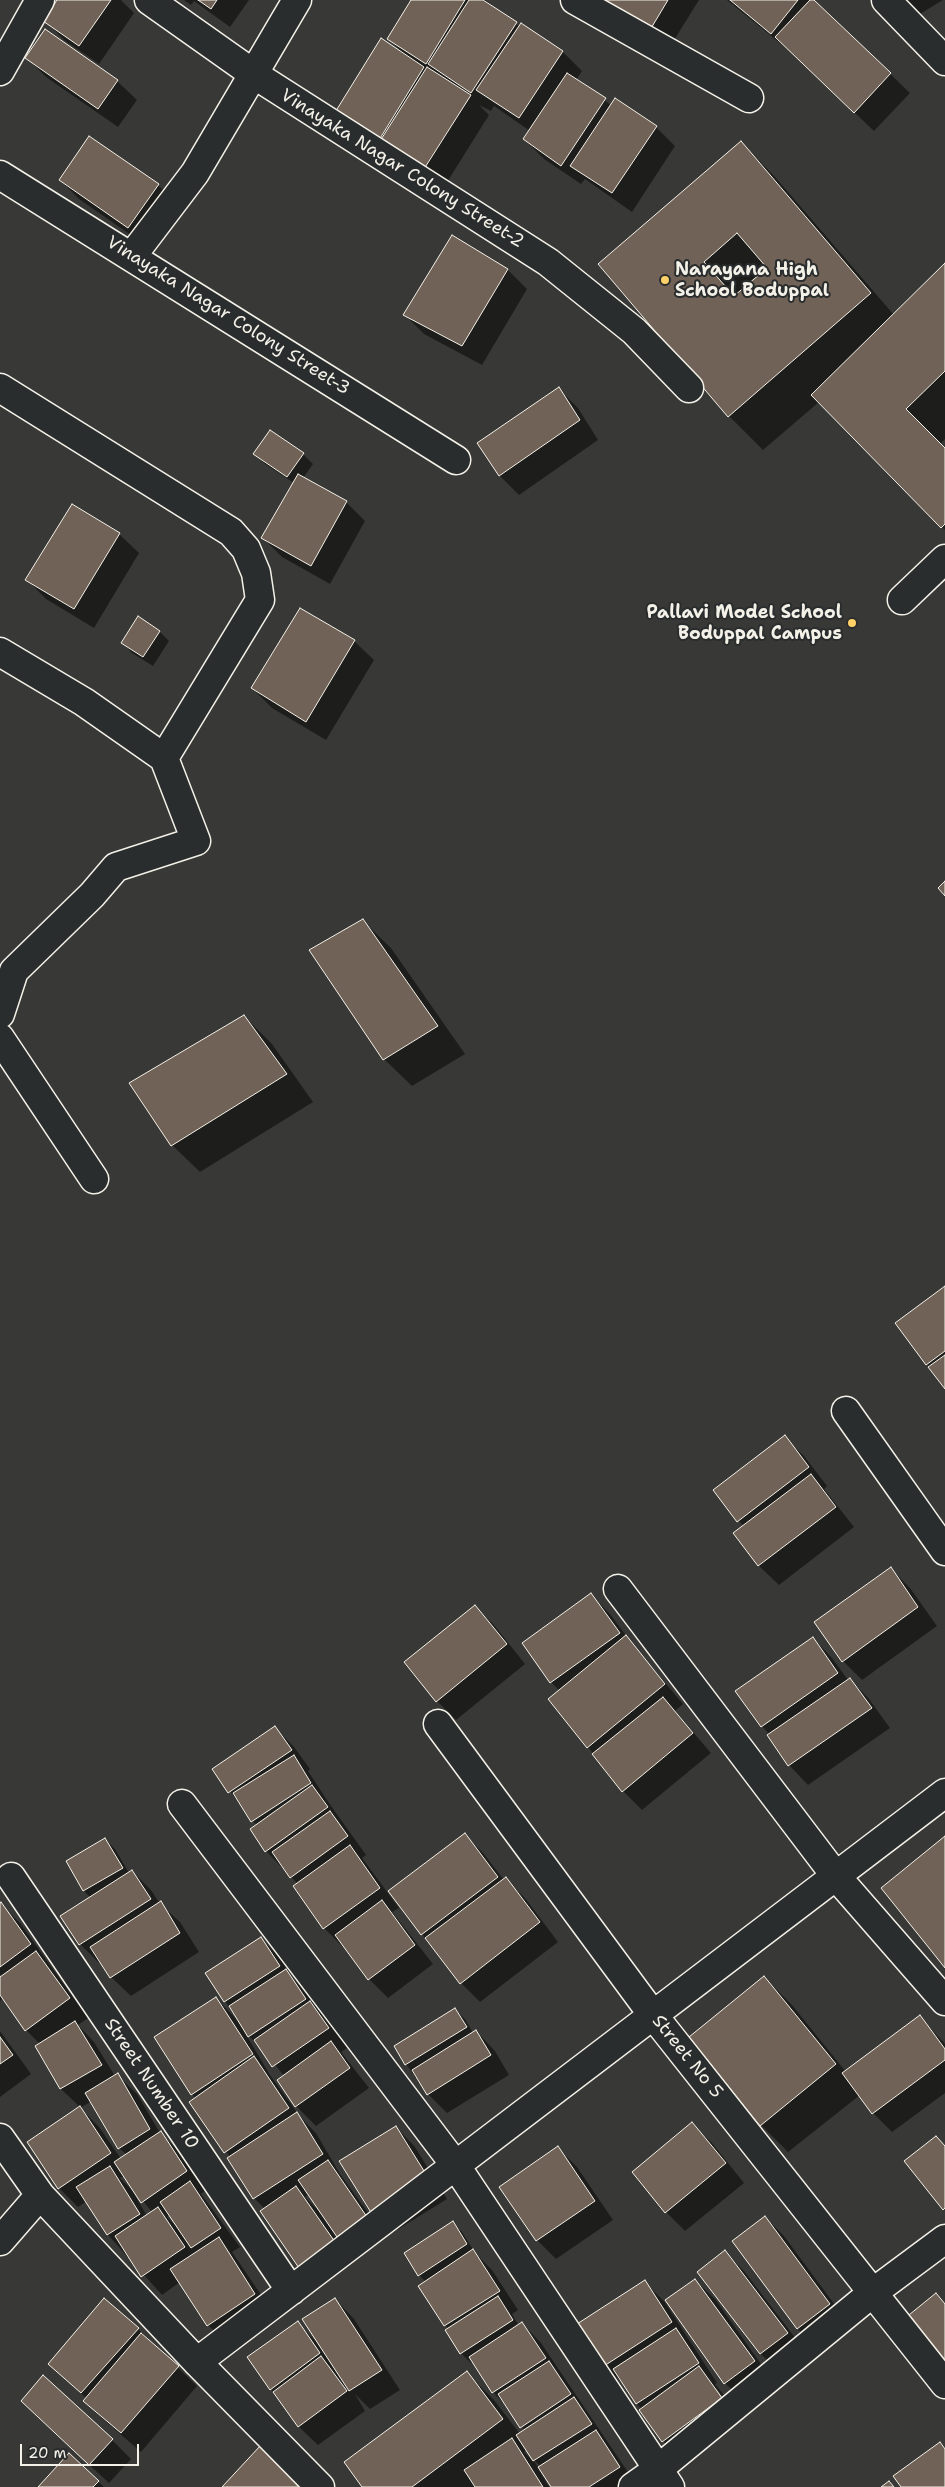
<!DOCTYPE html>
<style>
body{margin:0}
#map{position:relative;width:945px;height:2487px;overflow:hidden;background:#383836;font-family:"Shantell Sans",sans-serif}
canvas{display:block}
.scale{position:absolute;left:20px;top:2444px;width:119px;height:22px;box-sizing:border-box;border:2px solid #f4f1e8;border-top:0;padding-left:6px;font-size:15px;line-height:18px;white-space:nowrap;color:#f4f1e8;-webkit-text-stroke:4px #2a2d2e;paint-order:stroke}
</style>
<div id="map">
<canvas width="945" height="2487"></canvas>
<div class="scale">20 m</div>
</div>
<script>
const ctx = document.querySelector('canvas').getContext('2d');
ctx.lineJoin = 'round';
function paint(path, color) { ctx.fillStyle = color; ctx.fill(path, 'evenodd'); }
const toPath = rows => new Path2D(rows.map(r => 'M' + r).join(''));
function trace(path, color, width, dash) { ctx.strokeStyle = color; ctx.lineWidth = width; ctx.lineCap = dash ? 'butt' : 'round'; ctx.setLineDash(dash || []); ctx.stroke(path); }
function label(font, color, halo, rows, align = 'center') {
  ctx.font = font + ' "Shantell Sans",sans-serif'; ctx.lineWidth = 4; ctx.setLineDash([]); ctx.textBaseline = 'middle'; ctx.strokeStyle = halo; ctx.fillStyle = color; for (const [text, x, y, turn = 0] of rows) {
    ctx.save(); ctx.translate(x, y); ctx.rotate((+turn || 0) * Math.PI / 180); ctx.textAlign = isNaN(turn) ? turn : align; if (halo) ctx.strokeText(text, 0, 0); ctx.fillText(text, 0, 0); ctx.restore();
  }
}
const shadow = toPath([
 [59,0,121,0,134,13,99,64,64,40,45,20],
 [184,0,249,0,230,27,194,1,191,5],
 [413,0,485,0,520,27,563,52,582,71,576,80,611,105,656,127,675,146,632,212,585,179,581,184,544,159,524,139,530,131,494,106,491,111,479,105,489,115,444,187,354,133,401,51,389,39],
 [603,0,699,0,666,53],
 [727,0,814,0,910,93,874,131,791,52],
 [899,0,943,0,915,17],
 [45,31,117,81,137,100,118,127,46,77,27,58],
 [90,138,158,185,178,205,148,247,79,199,60,180],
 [741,142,775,177,894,315,945,264,945,439,940,444,945,449,945,530,819,402,763,450,729,416,599,265],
 [452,237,508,270,527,289,482,365,424,334,405,315],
 [558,388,578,408,598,440,519,495,500,476,478,443],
 [255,454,303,454,313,464,303,478,346,502,365,521,330,584,282,557,263,538,294,483,265,464],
 [72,505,119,534,139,553,94,628,46,599,27,580],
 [139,618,160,632,169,641,153,666,132,653,123,643],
 [354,641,374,660,326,740,272,708,252,688],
 [363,921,391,948,465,1054,412,1086,384,1059],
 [244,1016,272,1044,313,1102,200,1172,172,1145],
 [945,1287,945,1387,927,1364],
 [784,1437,804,1456,827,1486,824,1489,854,1527,779,1585,759,1566,735,1534,744,1527,715,1491],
 [891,1569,910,1588,937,1626,862,1680,843,1661],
 [591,1595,610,1614,630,1641,683,1704,675,1711,711,1753,642,1810,623,1791,588,1747,560,1691,551,1682],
 [474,1606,494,1625,525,1664,456,1720,437,1701],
 [813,1638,832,1658,848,1680,850,1679,869,1699,890,1728,808,1785,789,1765,770,1735,762,1726],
 [275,1728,294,1747,310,1769,308,1771,329,1803,366,1855,362,1858,399,1908,392,1912,433,1964,388,1998,369,1979,345,1946,343,1947,324,1928,298,1884,266,1851,257,1826,214,1770],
 [465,1835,484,1854,504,1880,505,1879,525,1898,558,1942,480,2002,461,1983,422,1934],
 [105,1839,115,1849,129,1873,132,1871,151,1890,160,1904,180,1922,199,1952,131,1996,111,1977,101,1962,99,1963,80,1944,91,1898,84,1891,68,1861],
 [0,1904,20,1923,88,2018,78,2025,94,2042,115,2076,117,2075,137,2094,160,2133,180,2152,205,2191,201,2194,240,2247,232,2252,274,2314,228,2344,208,2325,180,2282,162,2295,108,2235,87,2201,78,2207,59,2188,80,2107,61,2089,36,2046,40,2044,26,2030,4,1998,0,2001,0,1979,2,1977,0,1974],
 [92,2101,119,2148,127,2155,121,2159,99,2127,80,2108],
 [124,2176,133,2189,132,2190,120,2178],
 [135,2191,152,2212,147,2216,133,2192],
 [170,2215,177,2225,176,2226,167,2217],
 [261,1938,280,1958,293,1978,329,2022,347,2048,341,2052,369,2088,316,2126,296,2106,278,2080,284,2076,261,2047,245,2033,270,2075,301,2118,316,2133,340,2174,385,2236,357,2255,335,2233,353,2262,319,2286,265,2209,254,2198,230,2157,191,2102,196,2099,192,2094,216,1998,239,2022,207,1973],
 [309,2194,318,2210,305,2197],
 [764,1977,792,2005,846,2072,920,2017,945,2044,945,2093,892,2132,873,2113,860,2095,788,2152,761,2125],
 [455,2009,465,2019,473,2033,476,2031,495,2051,509,2075,447,2113,428,2094,406,2064],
 [0,2031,31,2074,0,2097],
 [692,2124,712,2143,744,2183,685,2231,666,2212],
 [396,2127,415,2147,447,2199,392,2233,373,2214],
 [558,2148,577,2167,613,2220,556,2259,537,2240],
 [765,2217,784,2236,849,2324,817,2348,798,2329],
 [453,2223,462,2232,476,2254,492,2270,518,2310,512,2314,519,2326,522,2323,541,2343,638,2487,553,2487,541,2467,533,2459,549,2487,364,2487,467,2373,494,2400,520,2434,525,2431,508,2408,493,2392,473,2361,471,2363,461,2353,449,2330,420,2286,426,2282,419,2275],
 [527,2449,533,2459,532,2460,524,2452],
 [725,2252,744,2271,806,2352,780,2373,761,2354,699,2272],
 [695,2280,715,2299,773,2381,744,2402,725,2383],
 [644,2282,664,2301,717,2383,715,2384,741,2417,682,2460,663,2441,624,2385,605,2366],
 [713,2388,716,2388,727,2402,725,2403],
 [335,2299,354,2319,400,2390,370,2409,355,2394,365,2411,318,2445,298,2426,271,2389,297,2323,319,2344],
 [138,2329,197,2386,141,2452,104,2420,84,2401,86,2398,49,2364],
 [41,2420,112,2440,131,2459,109,2483],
 [69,2454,104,2487,39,2487]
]);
const building = toPath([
 [57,0,111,0,79,46,43,21,57,0],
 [198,0,217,0,211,9,198,0],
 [411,0,465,0,426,64,387,39,411,0],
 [469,0,483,0,517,22,471,93,428,64,469,0],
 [601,0,668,0,647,35,601,0],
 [730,0,798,0,771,34,730,0],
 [810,0,814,0,891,73,854,113,775,37,810,0],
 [521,23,563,51,519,118,476,90,521,23],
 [45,29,118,80,98,109,25,58,45,29],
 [381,38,424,67,379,140,334,114,381,38],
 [427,67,471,95,424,169,380,141,427,67],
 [567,73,606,98,561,166,523,139,567,73],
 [615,98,657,126,612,193,570,166,615,98],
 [89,136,159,184,128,228,59,180,89,136],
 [741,141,871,293,728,417,598,264,741,141],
 [737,233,767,268,734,296,704,262,737,233],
 [452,235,508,269,462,346,403,315,452,235],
 [945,263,945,371,906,409,945,448,945,524,941,528,811,395,945,263],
 [559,387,580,420,499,476,477,443,559,387],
 [270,430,304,453,287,477,253,454,270,430],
 [298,474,347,501,311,566,261,538,298,474],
 [72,504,120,533,74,609,25,580,72,504],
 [300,608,355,640,306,722,251,688,300,608],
 [138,616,160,631,143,657,121,643,138,616],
 [945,881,945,896,938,888,945,881],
 [363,919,438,1026,383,1060,309,950,363,919],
 [244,1015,287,1074,171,1146,129,1083,244,1015],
 [945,1286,945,1351,926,1365,895,1323,945,1286],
 [945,1355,945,1389,928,1367,945,1355],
 [785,1435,809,1467,737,1522,713,1490,785,1435],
 [811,1474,836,1507,758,1566,733,1533,811,1474],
 [891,1567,918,1607,842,1662,814,1622,891,1567],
 [591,1593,620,1633,550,1683,522,1643,591,1593],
 [475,1605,507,1644,436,1702,404,1662,475,1605],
 [626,1635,665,1684,587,1748,548,1699,626,1635],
 [813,1637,838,1673,761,1727,735,1691,813,1637],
 [850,1678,872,1708,788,1766,767,1735,850,1678],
 [663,1697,693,1733,622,1792,592,1754,663,1697],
 [275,1726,292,1750,228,1793,212,1769,275,1726],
 [294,1755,311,1783,251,1822,233,1793,294,1755],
 [312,1785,328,1807,265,1852,250,1829,312,1785],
 [330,1811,348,1836,290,1878,272,1852,330,1811],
 [465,1833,498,1877,421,1935,388,1891,465,1833],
 [945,1836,945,1968,881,1888,945,1836],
 [105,1838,123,1868,83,1891,66,1861,105,1838],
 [350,1845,380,1888,323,1929,293,1886,350,1845],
 [132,1870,151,1899,79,1945,60,1916,132,1870],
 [506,1877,540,1922,460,1984,425,1938,506,1877],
 [382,1900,415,1945,368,1980,335,1935,382,1900],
 [161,1901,180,1933,110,1978,90,1947,161,1901],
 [1,1902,31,1944,0,1967,0,1903,1,1902],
 [261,1937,280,1966,224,2002,205,1973,261,1937],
 [36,1951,70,1998,25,2031,0,1995,0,1977,36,1951],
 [286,1969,306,1999,248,2037,229,2006,286,1969],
 [764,1976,836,2064,760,2126,689,2037,764,1976],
 [216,1997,253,2054,191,2095,154,2037,216,1997],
 [310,2001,329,2028,272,2067,254,2040,310,2001],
 [455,2008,467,2027,405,2065,394,2046,455,2008],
 [920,2015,945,2049,945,2060,872,2114,842,2073,920,2015],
 [75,2021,102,2065,60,2089,35,2046,75,2021],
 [476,2030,491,2055,427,2095,412,2070,476,2030],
 [0,2037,13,2055,0,2064,0,2037],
 [331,2041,350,2068,295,2107,277,2080,331,2041],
 [254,2056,289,2108,224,2153,189,2102,254,2056],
 [118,2073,150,2129,118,2149,85,2093,118,2073],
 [80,2106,111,2153,58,2189,27,2142,80,2106],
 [297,2112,323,2154,253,2199,227,2158,297,2112],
 [692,2122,726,2163,665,2213,632,2172,692,2122],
 [396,2126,429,2179,372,2214,339,2161,396,2126],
 [161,2131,187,2171,141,2203,114,2162,161,2131],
 [936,2136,945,2146,945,2208,943,2210,904,2161,936,2136],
 [558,2146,595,2201,536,2241,499,2187,558,2146],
 [328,2160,367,2217,337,2237,298,2180,328,2160],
 [110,2166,140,2214,107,2235,76,2187,110,2166],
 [190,2181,221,2228,191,2248,160,2202,190,2181],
 [296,2186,335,2242,299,2268,260,2211,296,2186],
 [158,2207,185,2247,141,2277,115,2236,158,2207],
 [765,2216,830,2304,797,2329,732,2241,765,2216],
 [453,2221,467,2244,418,2276,404,2253,453,2221],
 [219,2237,255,2294,207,2326,170,2269,219,2237],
 [473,2249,500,2291,444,2326,418,2286,473,2249],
 [725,2250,788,2333,760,2354,697,2272,725,2250],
 [695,2279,755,2361,724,2384,665,2300,695,2279],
 [645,2280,672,2322,604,2366,577,2324,645,2280],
 [936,2293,945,2304,945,2370,904,2319,936,2293],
 [498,2296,513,2320,460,2354,445,2330,498,2296],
 [104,2298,139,2328,81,2393,48,2364,104,2298],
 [335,2298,382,2370,349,2391,302,2319,335,2298],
 [298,2321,320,2353,270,2390,247,2357,298,2321],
 [522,2322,546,2358,492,2393,469,2357,522,2322],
 [676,2328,699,2363,636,2404,613,2369,676,2328],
 [141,2333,179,2366,121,2433,83,2401,141,2333],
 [321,2356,347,2391,298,2427,273,2392,321,2356],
 [549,2361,571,2394,520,2428,498,2394,549,2361],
 [699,2366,722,2398,662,2442,639,2410,699,2366],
 [467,2371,503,2419,412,2487,362,2487,344,2462,467,2371],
 [43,2375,113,2439,89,2465,21,2401,43,2375],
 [574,2397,592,2424,533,2461,516,2435,574,2397],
 [596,2430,620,2467,589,2487,551,2487,538,2467,596,2430],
 [512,2438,543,2487,475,2487,464,2470,512,2438],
 [940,2442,945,2449,945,2487,901,2487,893,2476,940,2442],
 [261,2445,305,2487,222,2487,261,2445],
 [69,2453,99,2481,93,2487,38,2487,69,2453],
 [889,2481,894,2487,881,2487,889,2481]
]);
const minor = toPath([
 [149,0,255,75,548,262,634,331,689,388],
 [575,0,749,98],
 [886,0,945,61],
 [0,71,40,0],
 [0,175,456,460],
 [132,256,195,173,297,0],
 [0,388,231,532,246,549,256,573,260,600,164,758],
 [902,600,945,559],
 [0,652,84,702,164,758,196,841,116,867,92,895,14,971,0,1014],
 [0,1038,94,1179],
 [846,1411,945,1551],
 [618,1589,835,1875,945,2001],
 [438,1724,653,2015,945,2384],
 [182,1804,456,2166,670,2487],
 [11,1877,291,2291],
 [0,2138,40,2195,197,2362,320,2487],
 [0,2241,40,2195],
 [197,2362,945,1793],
 [633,2487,657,2470,871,2294,945,2239]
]);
const markers = [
 [665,280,5,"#ffd166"],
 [852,623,5,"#ffd166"]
];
const streetNames = [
 ["Vinayaka Nagar Colony Street-2",402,169,32],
 ["Vinayaka Nagar Colony Street-3",228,316,32],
 ["Street No 5",687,2057,51],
 ["Street Number 10",151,2084,56]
];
const poiNames = [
 ["Narayana High",675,270],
 ["School Boduppal",675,291],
 ["Pallavi Model School",842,613,"right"],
 ["Boduppal Campus",842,634,"right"]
];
paint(shadow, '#0007');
paint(building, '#706256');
trace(building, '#f4f1e8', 1);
trace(minor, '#f4f1e8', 31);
trace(minor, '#2a2d2e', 28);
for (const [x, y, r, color] of markers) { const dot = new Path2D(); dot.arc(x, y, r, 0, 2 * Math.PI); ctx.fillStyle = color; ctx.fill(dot); trace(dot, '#2a2d2e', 2); }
label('18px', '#f4f1e8', '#2a2d2e', streetNames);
label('bold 18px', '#f4f1e8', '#2a2d2e', poiNames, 'left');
</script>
